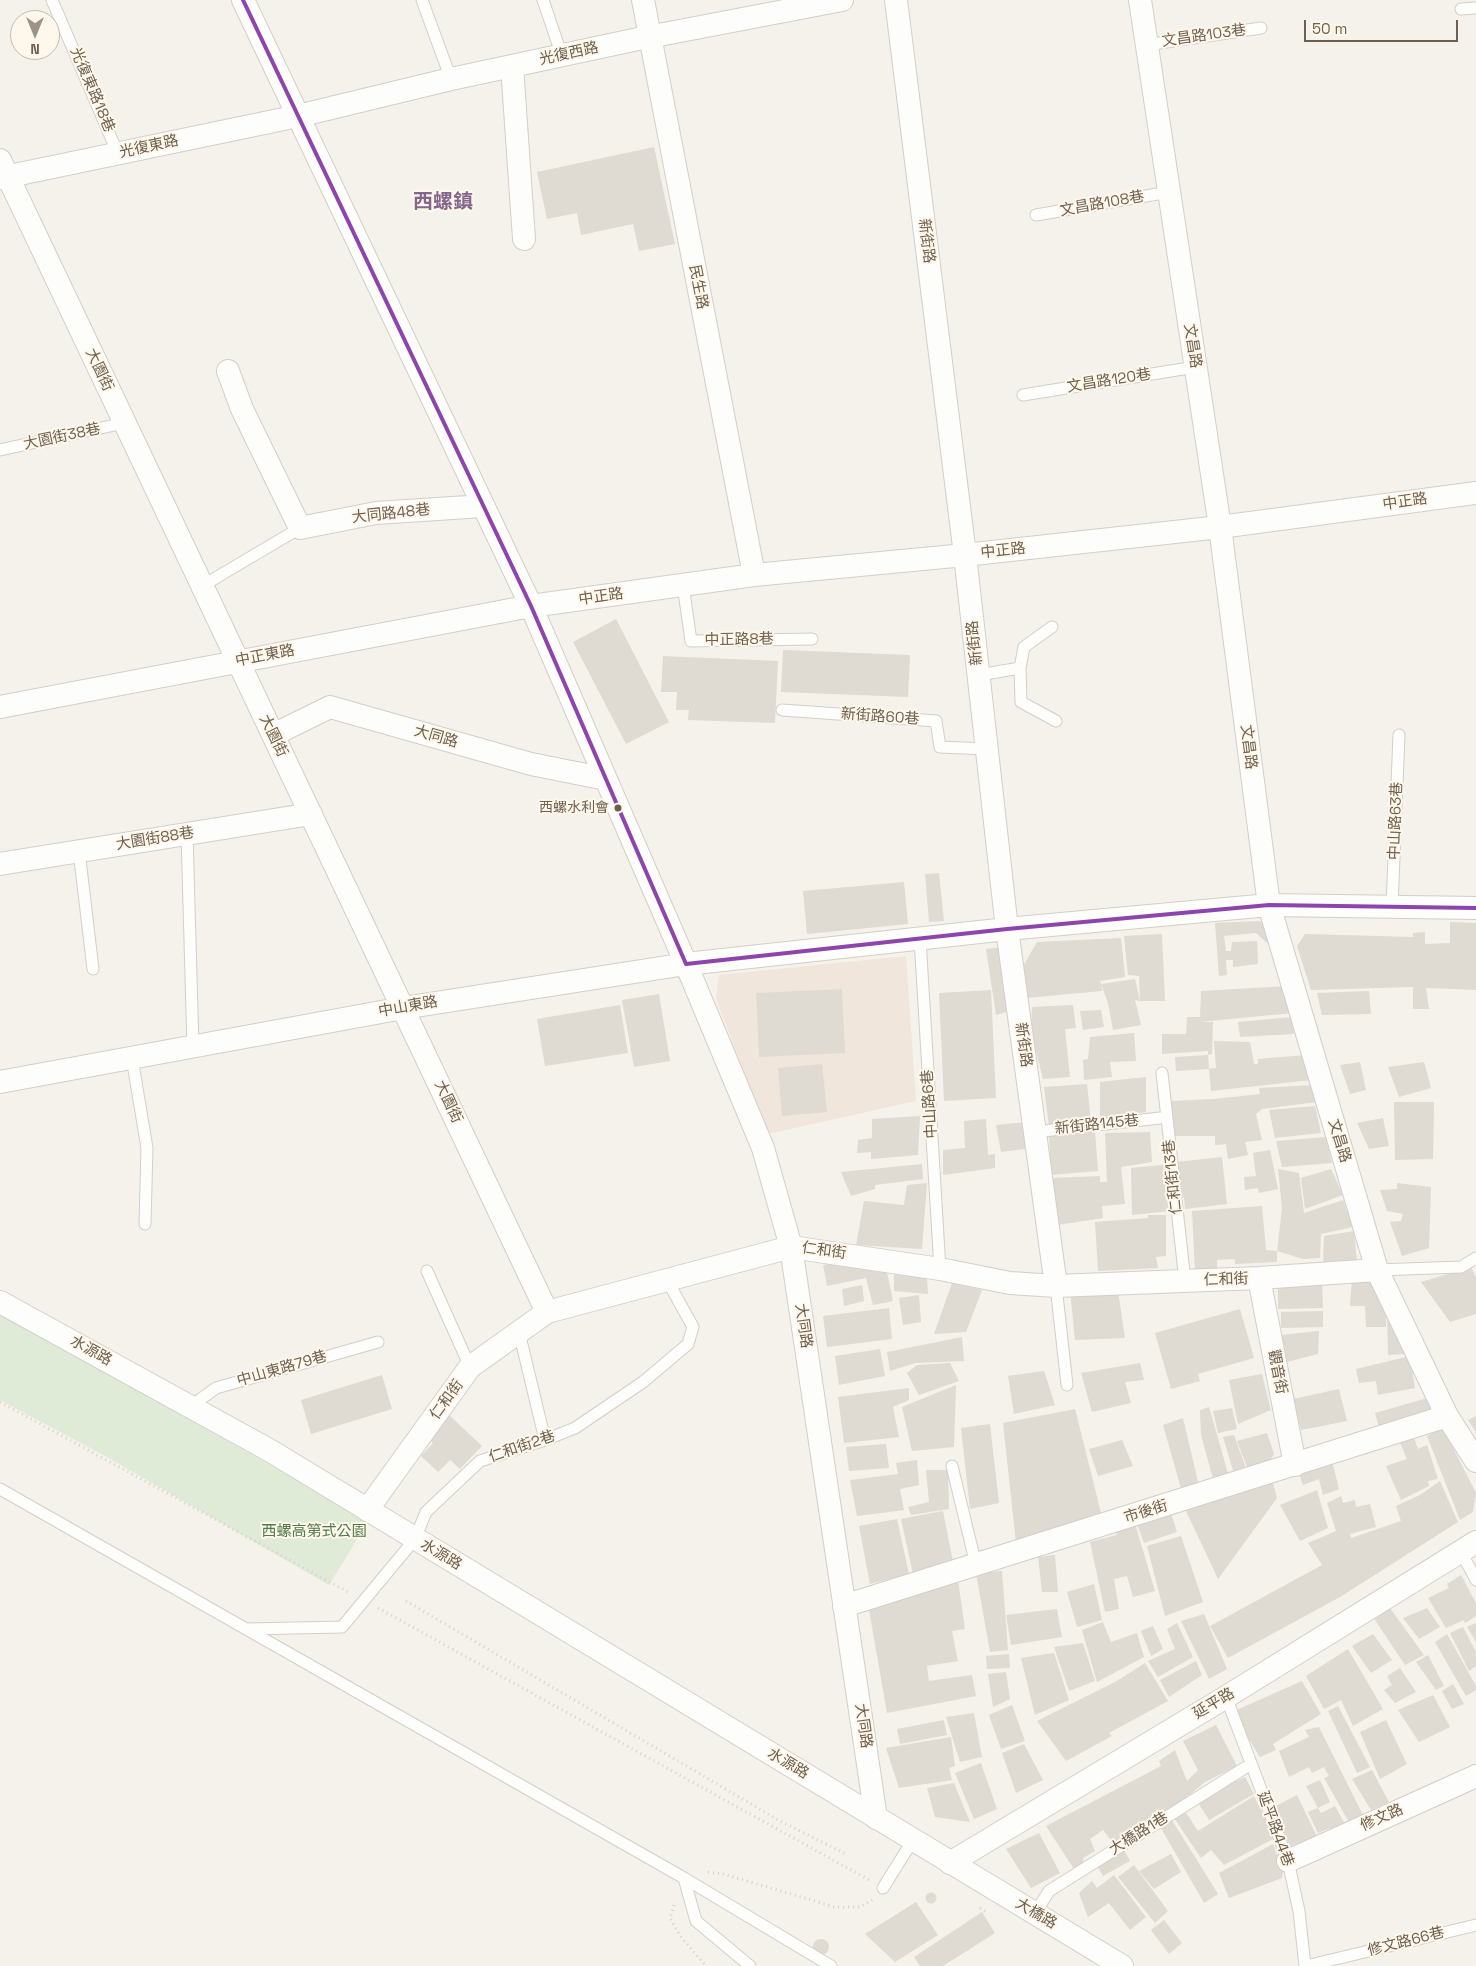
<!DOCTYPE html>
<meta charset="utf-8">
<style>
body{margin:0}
#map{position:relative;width:1476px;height:1966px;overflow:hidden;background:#f4f2ea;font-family:"Space Grotesk",sans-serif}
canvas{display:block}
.north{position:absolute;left:10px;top:10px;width:50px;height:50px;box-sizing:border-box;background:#fdf8eb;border:1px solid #c4bbac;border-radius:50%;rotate:180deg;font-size:14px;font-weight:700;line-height:20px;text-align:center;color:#6f5f4e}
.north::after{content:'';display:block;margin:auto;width:18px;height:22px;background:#9e9285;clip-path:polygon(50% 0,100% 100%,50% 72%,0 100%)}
.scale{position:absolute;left:1304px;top:20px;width:154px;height:22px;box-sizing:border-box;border:2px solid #6f5f4e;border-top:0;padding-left:6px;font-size:15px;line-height:18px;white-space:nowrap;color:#6f5f4e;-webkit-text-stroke:4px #fdf8eb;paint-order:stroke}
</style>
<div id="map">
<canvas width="1476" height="1966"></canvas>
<div class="north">N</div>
<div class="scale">50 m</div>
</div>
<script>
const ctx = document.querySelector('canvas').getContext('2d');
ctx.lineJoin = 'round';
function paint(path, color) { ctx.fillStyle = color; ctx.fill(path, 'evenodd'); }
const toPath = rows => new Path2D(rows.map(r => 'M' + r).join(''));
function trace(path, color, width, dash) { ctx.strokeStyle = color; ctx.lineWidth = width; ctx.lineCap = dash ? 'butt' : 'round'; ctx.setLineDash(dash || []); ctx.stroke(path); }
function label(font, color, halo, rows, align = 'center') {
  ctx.font = font + ' "Space Grotesk","Noto Sans TC",sans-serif'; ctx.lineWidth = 4; ctx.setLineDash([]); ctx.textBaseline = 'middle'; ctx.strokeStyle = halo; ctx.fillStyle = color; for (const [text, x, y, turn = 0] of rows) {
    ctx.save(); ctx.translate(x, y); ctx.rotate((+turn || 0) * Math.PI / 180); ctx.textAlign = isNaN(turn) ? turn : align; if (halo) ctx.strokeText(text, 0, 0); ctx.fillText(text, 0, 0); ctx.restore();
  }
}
const commercial = toPath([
 [906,956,916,1101,768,1134,716,999,719,975]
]);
const green = toPath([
 [0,1314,369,1520,329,1585,107,1457,0,1400]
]);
const building = toPath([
 [654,147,675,244,639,251,633,224,581,235,577,213,547,219,537,172],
 [616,619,669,722,626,744,573,642],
 [783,650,910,655,908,697,781,692],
 [663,656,778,661,775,723,688,720,689,710,676,710,677,692,661,692],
 [939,873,944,921,929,922,925,874],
 [904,882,908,924,807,934,803,891],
 [1260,921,1274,935,1267,943,1256,933,1224,936,1226,951,1231,951,1232,942,1257,941,1258,964,1233,967,1233,960,1226,960,1227,975,1219,976,1215,923],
 [1450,922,1476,923,1476,990,1426,988,1429,1009,1413,1009,1413,987,1311,990,1297,946,1305,934,1413,937,1413,933,1425,932,1425,944,1450,943],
 [1162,934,1165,1001,1140,1001,1135,1000,1141,1025,1113,1030,1108,1003,1101,984,1102,991,1026,998,1023,966,1037,942,1121,938,1125,977,1100,981,1101,984,1135,979,1140,1001,1139,976,1128,975,1124,936],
 [1004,947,1011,1011,996,1015,986,949],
 [1288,986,1293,1013,1199,1022,1213,1022,1212,1054,1208,1055,1208,1051,1162,1054,1162,1034,1186,1034,1187,1017,1200,1017,1201,991],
 [842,989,845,1053,759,1057,756,993],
 [991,990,996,1098,944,1101,939,993],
 [1369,991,1371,1014,1322,1015,1317,993],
 [659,994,670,1061,634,1067,622,1000],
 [620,1005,628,1053,545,1066,537,1019],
 [1073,1005,1076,1028,1065,1029,1070,1077,1043,1079,1031,1031,1032,1007],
 [1101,1010,1104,1027,1083,1030,1080,1011],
 [1292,1017,1294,1034,1240,1037,1238,1022],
 [1134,1033,1136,1061,1110,1062,1112,1077,1084,1080,1083,1060,1088,1059,1090,1037],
 [1214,1041,1250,1042,1254,1064,1258,1064,1258,1059,1306,1055,1312,1080,1211,1091,1209,1069,1216,1068],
 [1208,1055,1209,1069,1176,1071,1175,1057],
 [1360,1062,1366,1090,1350,1094,1340,1065],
 [1424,1062,1431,1088,1399,1097,1388,1067],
 [822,1064,827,1112,782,1116,778,1068],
 [1146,1077,1146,1112,1100,1118,1100,1082],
 [1087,1084,1091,1122,1049,1127,1044,1087],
 [1314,1085,1318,1102,1262,1109,1256,1114,1262,1140,1245,1142,1248,1155,1228,1159,1226,1144,1215,1145,1215,1136,1172,1136,1170,1101,1214,1099,1260,1094,1259,1088],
 [1394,1102,1434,1102,1433,1159,1395,1160],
 [1315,1106,1321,1133,1275,1138,1269,1110],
 [920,1116,918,1155,871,1159,871,1152,857,1153,858,1140,872,1138,872,1119],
 [1383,1118,1389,1146,1369,1149,1357,1123],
 [986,1119,988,1155,995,1154,995,1168,943,1175,943,1150,965,1148,964,1121],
 [1027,1122,1031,1148,1001,1152,996,1125],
 [1049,1131,1095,1132,1098,1171,1051,1175],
 [1150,1132,1152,1162,1121,1167,1125,1204,1102,1206,1103,1218,1058,1225,1052,1178,1100,1176,1100,1182,1107,1182,1105,1133],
 [1326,1137,1332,1163,1282,1167,1276,1141],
 [1270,1150,1278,1189,1259,1193,1258,1188,1245,1190,1244,1177,1256,1176,1253,1153],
 [1222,1157,1227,1204,1185,1209,1184,1197,1180,1198,1176,1162],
 [922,1164,923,1179,875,1185,875,1189,851,1196,841,1172],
 [1171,1164,1170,1211,1132,1215,1131,1168],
 [1278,1169,1299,1173,1304,1213,1343,1200,1353,1227,1321,1234,1320,1258,1303,1259,1277,1251,1282,1208],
 [1331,1169,1343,1195,1305,1209,1301,1178],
 [927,1183,922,1249,856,1245,864,1201,904,1205,907,1185],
 [1397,1183,1431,1187,1429,1248,1402,1256,1390,1222,1401,1221,1403,1214,1387,1211,1380,1190,1397,1189],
 [1262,1206,1266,1250,1277,1251,1277,1262,1235,1264,1235,1259,1217,1260,1217,1269,1195,1270,1192,1211],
 [1148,1215,1166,1215,1166,1256,1156,1257,1158,1268,1098,1271,1095,1222,1148,1218],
 [1354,1231,1357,1262,1323,1266,1324,1236],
 [855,1260,886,1267,893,1301,873,1305,866,1278,827,1286,823,1265],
 [1471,1267,1476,1277,1476,1314,1450,1322,1421,1282],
 [894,1274,927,1277,928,1294,894,1291],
 [1352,1277,1375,1277,1386,1300,1386,1327,1366,1327,1365,1306,1350,1306],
 [1322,1282,1323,1308,1278,1309,1278,1283],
 [952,1283,982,1290,966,1332,934,1334],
 [862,1285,864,1301,844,1306,842,1289],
 [1070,1290,1118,1291,1125,1338,1075,1340],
 [919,1295,921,1322,903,1325,899,1298],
 [889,1308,892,1339,827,1347,823,1316],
 [1240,1309,1254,1358,1198,1374,1200,1381,1171,1389,1155,1333],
 [1323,1311,1323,1327,1281,1328,1281,1312],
 [1387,1315,1406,1354,1388,1355],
 [1319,1331,1318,1354,1287,1362,1281,1335],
 [962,1337,964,1361,915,1363,890,1371,887,1352],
 [880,1349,885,1376,839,1385,835,1356],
 [1410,1356,1415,1388,1378,1395,1376,1381,1359,1383,1356,1369],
 [950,1363,959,1381,919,1395,907,1373,917,1365],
 [1140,1363,1144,1380,1125,1382,1131,1403,1092,1412,1081,1373],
 [1044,1371,1055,1405,1014,1414,1008,1376],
 [1262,1374,1271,1410,1238,1424,1229,1380],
 [382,1375,392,1409,311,1434,301,1400],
 [956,1385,954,1447,912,1451,902,1407],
 [909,1388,909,1400,893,1407,899,1437,844,1443,838,1397],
 [1339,1389,1347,1421,1301,1430,1293,1399],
 [1431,1397,1437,1410,1379,1427,1375,1413],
 [1209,1407,1229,1477,1214,1482,1201,1435,1200,1410],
 [1232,1408,1237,1429,1218,1433,1213,1411],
 [1075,1409,1102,1517,1016,1543,1003,1423],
 [449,1415,482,1446,460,1469,450,1460,438,1472,421,1456,433,1443,427,1438],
 [1476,1416,1476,1432,1468,1420],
 [1183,1418,1199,1486,1182,1492,1163,1425],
 [990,1424,999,1503,970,1509,961,1428],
 [1443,1428,1476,1493,1473,1512,1460,1520,1427,1436],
 [1267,1433,1274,1454,1264,1471,1250,1475,1237,1441],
 [1234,1435,1247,1471,1234,1474,1223,1437],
 [1414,1438,1418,1449,1427,1445,1438,1479,1428,1481,1429,1486,1401,1500,1386,1466,1407,1459,1400,1443],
 [1122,1440,1133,1466,1098,1476,1089,1449],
 [886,1444,889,1468,849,1471,846,1447],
 [1331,1457,1339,1489,1323,1495,1319,1479,1303,1485,1297,1468],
 [917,1460,919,1485,900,1489,904,1510,857,1516,850,1480,898,1474,896,1463],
 [926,1470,948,1470,949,1509,911,1515,908,1507,929,1502],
 [1272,1480,1277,1498,1218,1579,1186,1511],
 [1440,1481,1458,1522,1340,1597,1228,1658,1210,1626,1322,1565,1308,1543,1336,1531,1327,1503,1341,1496,1343,1503,1355,1500,1356,1507,1370,1504,1376,1527,1350,1534,1351,1538,1401,1521,1396,1506,1420,1495],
 [1317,1490,1328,1528,1300,1541,1280,1505],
 [943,1511,953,1562,913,1574,901,1519],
 [1171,1513,1177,1532,1144,1543,1137,1524],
 [897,1519,909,1574,870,1584,859,1526],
 [1134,1520,1155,1591,1133,1597,1127,1576,1114,1579,1119,1609,1105,1612,1090,1542,1117,1535,1114,1526],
 [1181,1536,1203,1602,1165,1616,1147,1546],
 [1055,1555,1058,1592,1042,1592,1038,1557],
 [1002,1571,1008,1650,990,1652,976,1573],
 [1461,1575,1476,1603,1476,1616,1465,1623,1464,1620,1446,1628,1428,1598,1449,1588,1447,1584],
 [958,1580,965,1629,952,1631,958,1661,927,1666,929,1681,972,1675,976,1696,887,1713,868,1604],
 [1094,1584,1102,1620,1077,1627,1067,1592],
 [1390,1608,1424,1655,1405,1665,1373,1617],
 [1427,1608,1440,1627,1419,1639,1403,1618],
 [1057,1609,1062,1637,1011,1645,1006,1615],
 [1204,1614,1227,1669,1209,1679,1181,1621],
 [1103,1622,1111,1642,1137,1633,1144,1657,1097,1682,1082,1630],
 [1177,1623,1193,1657,1158,1677,1148,1661,1175,1649,1167,1629],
 [1476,1623,1476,1642,1467,1627],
 [1153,1626,1163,1649,1151,1656,1141,1631],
 [1463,1627,1476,1652,1476,1666,1469,1671,1450,1633],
 [1373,1634,1392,1660,1371,1673,1352,1646],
 [1447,1634,1476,1686,1476,1690,1466,1696,1435,1642],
 [1083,1643,1095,1681,1069,1691,1054,1647],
 [1348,1649,1383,1709,1353,1726,1341,1700,1324,1709,1306,1676],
 [1054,1653,1069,1700,1035,1715,1021,1658],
 [1009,1654,1010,1668,987,1669,986,1656],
 [1428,1655,1444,1686,1436,1690,1416,1662],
 [1196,1661,1202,1675,1169,1697,1160,1680],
 [1145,1663,1168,1701,1109,1733,1112,1736,1066,1761,1037,1721,1117,1681],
 [1400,1668,1416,1692,1395,1703,1384,1690,1392,1685,1387,1676],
 [1006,1672,1010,1699,993,1707,988,1674],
 [1302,1681,1321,1714,1273,1744,1276,1750,1260,1757,1232,1712],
 [1453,1684,1464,1704,1452,1709,1442,1691],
 [1433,1695,1450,1727,1419,1742,1398,1710],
 [1012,1705,1025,1741,1001,1749,989,1715],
 [1338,1706,1370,1767,1357,1773,1328,1711],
 [974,1713,982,1757,960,1762,946,1717],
 [944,1720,947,1735,900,1744,897,1729],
 [1386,1720,1407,1764,1380,1779,1360,1732],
 [1216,1725,1237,1766,1205,1782,1181,1802,1114,1844,1103,1830,1090,1839,1095,1851,1083,1858,1084,1863,1074,1869,1046,1826,1161,1766,1159,1761,1175,1750,1187,1781,1198,1770,1183,1741],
 [1319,1727,1364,1817,1350,1824,1324,1778,1329,1776,1324,1767,1312,1773,1309,1767,1289,1777,1279,1751,1309,1737,1305,1730],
 [951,1737,955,1766,949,1768,952,1780,899,1788,886,1748],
 [1024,1744,1043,1780,1016,1793,1002,1753],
 [981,1763,997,1809,974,1819,955,1773],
 [1372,1770,1389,1802,1371,1810,1352,1779],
 [1235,1777,1237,1781,1245,1777,1254,1794,1209,1820,1197,1801],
 [1320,1780,1330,1802,1318,1808,1306,1786],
 [954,1783,970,1822,935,1817,927,1788],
 [1297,1795,1317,1837,1290,1846,1270,1809],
 [1254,1796,1275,1838,1224,1865,1211,1850,1201,1858,1172,1815,1183,1808,1198,1831],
 [1335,1806,1346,1826,1333,1832,1330,1828,1318,1833,1308,1812,1318,1808,1321,1813],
 [1170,1817,1218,1894,1204,1903,1158,1823],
 [1039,1833,1060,1873,1031,1888,1006,1849],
 [1273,1844,1283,1871,1282,1878,1229,1898,1219,1873],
 [1123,1848,1130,1861,1103,1876,1096,1864],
 [1171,1854,1181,1872,1154,1889,1139,1871],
 [1134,1865,1168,1911,1155,1923,1118,1877],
 [1114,1875,1146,1917,1130,1930,1109,1903,1088,1917,1079,1893,1092,1881,1097,1888],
 '925.5 1898a5.5 5.5 0 1 1 11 0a5.5 5.5 0 1 1-11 0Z',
 [916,1902,938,1935,895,1962,865,1934],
 [982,1912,995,1933,943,1966,920,1966,914,1957],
 [1164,1920,1182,1943,1169,1954,1151,1930],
 '813 1947a8 8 0 1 1 16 0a8 8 0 1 1-16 0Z'
]);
const path = toPath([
 [0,1402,350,1593],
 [406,1601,780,1821,846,1854],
 [378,1608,871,1881],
 [708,1872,723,1874,835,1907,860,1907,874,1899],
 [674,1905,670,1918,680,1936,706,1966],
 [980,1908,988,1913]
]);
const lane = toPath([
 [52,0,118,154],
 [422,0,451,79],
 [543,0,562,56],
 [1461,9,1476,8],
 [1146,45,1261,28],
 [1036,215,1169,192],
 [1023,395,1195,367],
 [0,450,124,423],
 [683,585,691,641,812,639],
 [202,586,300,528],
 [1052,627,1024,647,1020,668,1021,702,1056,721],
 [979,675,1020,668],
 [782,710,936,721,940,747,987,749],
 [187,834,193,1047],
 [79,851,93,969],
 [1392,907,1399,735],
 [920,939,940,1269],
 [132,1058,147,1148,145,1224],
 [1162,1073,1185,1281],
 [1034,1132,1160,1118],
 [1377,1270,1461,1267,1476,1258],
 [427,1271,470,1367],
 [1056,1286,1067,1385],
 [519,1332,545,1440],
 [191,1406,216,1388,378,1342],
 [952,1466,976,1565],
 [0,1489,684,1878,831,1966],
 [1461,1552,1476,1580],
 [247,1629,342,1627,415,1539,426,1512,480,1461,545,1440,575,1428,643,1382,688,1344,693,1327,667,1280],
 [1226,1697,1288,1861,1299,1911,1305,1966],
 [684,1878,696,1921,750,1966],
 [883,1888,913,1840],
 [1035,1913,1049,1891,1251,1764],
 [1306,1966,1476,1925]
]);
const street = toPath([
 [243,0,531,606,686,964,763,1148,791,1247,876,1818],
 [643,0,754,575],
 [896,0,965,555,1007,929,1056,1286],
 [1140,0,1220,527,1269,905,1377,1270,1447,1416,1476,1461],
 [512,66,524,239],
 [0,160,547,1312],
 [0,178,298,116,451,79,638,39,842,0],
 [228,371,242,409,300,528,376,513,483,506],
 [0,707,531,606,754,575,965,555,1220,527,1476,493],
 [273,735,330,707,531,764,606,779],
 [0,864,311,814],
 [0,1082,403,1008,686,964,1007,929,1269,905,1476,908],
 [1259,1278,1295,1465],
 [0,1302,269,1450,1122,1966],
 [367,1510,470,1367,547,1312,791,1247,940,1269,1010,1283,1056,1286,1259,1278,1377,1270],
 [844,1606,1447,1416],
 [1288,1861,1476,1776],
 [950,1863,1226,1697,1476,1542]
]);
const bus1 = toPath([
 [243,0,531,606,686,964],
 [686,964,1007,929,1269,905,1476,908]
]);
const markers = [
 [618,808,4.5,"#6f5f4e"]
];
const busNames = [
 ["西螺水利會",609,808]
];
const streetNames = [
 ["文昌路103巷",1204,36,-8],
 ["光復西路",569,54,-12],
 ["光復東路18巷",92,90,67],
 ["光復東路",149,147,-12],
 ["文昌路108巷",1102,204,-10],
 ["新街路",926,241,83],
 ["民生路",698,287,79],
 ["文昌路",1192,346,81],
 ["大園街",99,370,65],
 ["文昌路120巷",1109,381,-9],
 ["大園街38巷",62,437,-12],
 ["中正路",1405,502,-8],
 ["大同路48巷",391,514,-6],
 ["中正路",1003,551,-6],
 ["中正路",601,597,-8],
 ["中正路8巷",739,640,-1],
 ["新街路",975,643,-96],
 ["中正東路",265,656,-11],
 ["新街路60巷",880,717,4],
 ["大園街",273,736,64],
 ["大同路",436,737,16],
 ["文昌路",1248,747,83],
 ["中山路63巷",1396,821,-88],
 ["大園街88巷",155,839,-9],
 ["中山東路",408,1007,-10],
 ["新街路",1023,1045,82],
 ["大園街",448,1102,65],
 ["中山路6巷",930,1104,-94],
 ["新街路145巷",1097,1125,-6],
 ["文昌路",1339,1141,73],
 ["仁和街13巷",1173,1177,-96],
 ["仁和街",824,1251,8],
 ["仁和街",1226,1280,-2],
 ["大同路",803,1326,82],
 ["水源路",91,1351,29],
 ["中山東路79巷",282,1369,-16],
 ["觀音街",1277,1372,79],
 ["仁和街",447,1400,-54],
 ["仁和街2巷",522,1447,-19],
 ["市後街",1146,1512,-17],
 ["水源路",441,1555,31],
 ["延平路",1214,1704,-31],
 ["大同路",863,1726,82],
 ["水源路",788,1764,31],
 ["修文路",1382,1818,-24],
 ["延平路44巷",1275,1829,70],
 ["大橋路1巷",1139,1834,-32],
 ["大橋路",1036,1914,31],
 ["修文路66巷",1406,1942,-14]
];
const parkNames = [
 ["西螺高第式公園",314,1532]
];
const districtNames = [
 ["西螺鎮",443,203]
];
paint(commercial, '#f1e6db');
paint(green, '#dfebd6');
paint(building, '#dfdad2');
trace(lane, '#d3cfc8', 13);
trace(street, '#d3cfc8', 24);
trace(path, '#d6d1cb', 3, [1, 4]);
trace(lane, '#fdfdfc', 11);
trace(street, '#fdfdfc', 22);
trace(bus1, '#8e44ad', 4);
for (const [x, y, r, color] of markers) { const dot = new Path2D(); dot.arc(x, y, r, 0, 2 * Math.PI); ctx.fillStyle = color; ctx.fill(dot); trace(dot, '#fdf8eb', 2); }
label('14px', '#6f5f4e', '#fdf8eb', busNames, 'right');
label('15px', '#6f5f4e', '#fdf8eb', streetNames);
label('15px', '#517a4a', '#fdf8eb', parkNames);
label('bold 20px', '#84668c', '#fdf8eb', districtNames);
</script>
